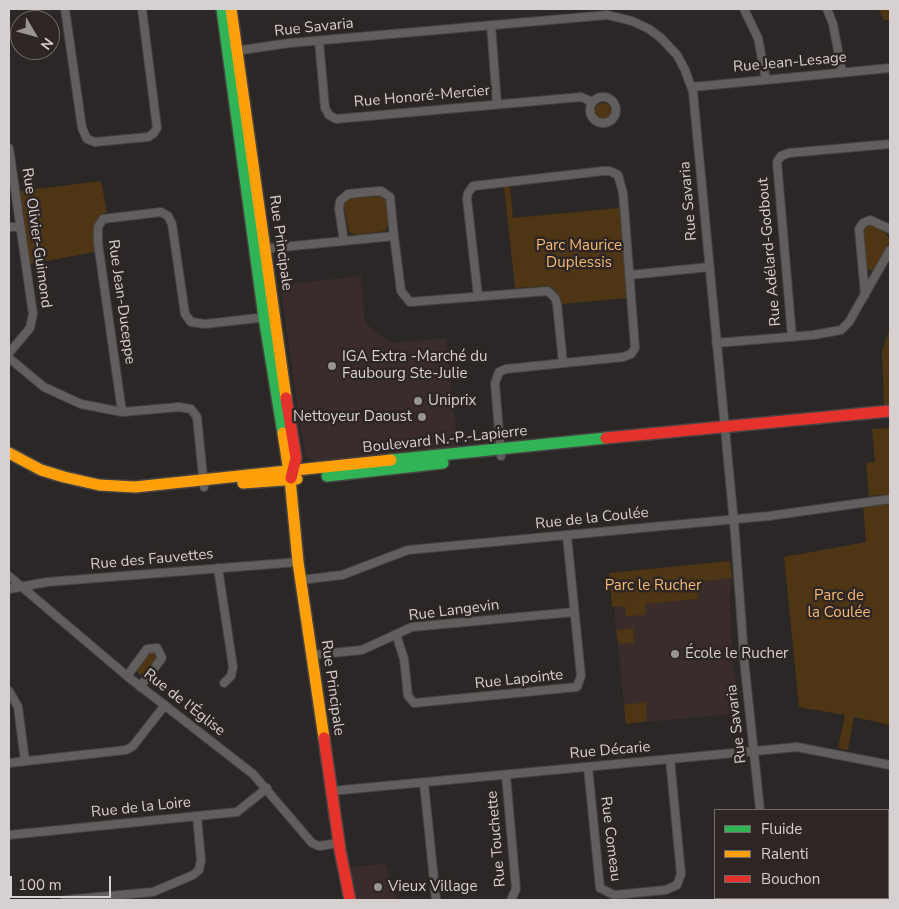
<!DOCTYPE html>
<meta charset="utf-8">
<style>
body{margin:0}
#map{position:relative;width:899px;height:909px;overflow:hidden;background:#2b2727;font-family:"Nunito Sans",sans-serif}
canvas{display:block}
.frame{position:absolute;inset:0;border:10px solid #d6d0d0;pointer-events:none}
.legend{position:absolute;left:714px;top:809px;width:175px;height:90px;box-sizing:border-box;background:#2d2625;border:1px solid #716a69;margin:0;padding:6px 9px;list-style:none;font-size:15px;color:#d6d0d0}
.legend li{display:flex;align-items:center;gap:10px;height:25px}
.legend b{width:25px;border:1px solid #716a69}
.north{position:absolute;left:10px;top:10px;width:50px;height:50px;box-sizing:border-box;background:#2d2625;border:1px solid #716a69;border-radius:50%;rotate:127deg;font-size:14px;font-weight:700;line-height:20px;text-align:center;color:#d6d0d0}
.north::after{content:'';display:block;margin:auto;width:18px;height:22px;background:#9a9595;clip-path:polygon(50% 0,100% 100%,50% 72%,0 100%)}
.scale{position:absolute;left:10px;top:876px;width:101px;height:22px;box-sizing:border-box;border:2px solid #d6d0d0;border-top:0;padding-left:6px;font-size:15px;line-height:18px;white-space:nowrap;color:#d6d0d0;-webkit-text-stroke:4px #2d2625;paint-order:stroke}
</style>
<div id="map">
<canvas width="899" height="909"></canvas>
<div class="frame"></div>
<ul class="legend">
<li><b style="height:6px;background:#30b455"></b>Fluide</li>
<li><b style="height:6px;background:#ff9f0a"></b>Ralenti</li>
<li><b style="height:6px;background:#e5322d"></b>Bouchon</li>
</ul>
<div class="north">N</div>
<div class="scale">100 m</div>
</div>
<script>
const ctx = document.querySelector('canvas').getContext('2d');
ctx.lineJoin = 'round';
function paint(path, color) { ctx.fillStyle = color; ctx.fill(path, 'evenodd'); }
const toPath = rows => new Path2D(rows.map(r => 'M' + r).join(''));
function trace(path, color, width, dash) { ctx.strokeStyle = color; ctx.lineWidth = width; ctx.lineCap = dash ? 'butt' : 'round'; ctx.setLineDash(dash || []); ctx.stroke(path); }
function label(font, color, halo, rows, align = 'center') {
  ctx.font = font + ' "Nunito Sans",sans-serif'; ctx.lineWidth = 5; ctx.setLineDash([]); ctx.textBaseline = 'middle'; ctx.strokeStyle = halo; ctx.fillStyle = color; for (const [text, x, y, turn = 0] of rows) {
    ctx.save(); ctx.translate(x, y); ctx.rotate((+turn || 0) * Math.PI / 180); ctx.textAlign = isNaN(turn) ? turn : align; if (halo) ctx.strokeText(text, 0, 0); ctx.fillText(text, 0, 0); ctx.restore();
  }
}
const built = toPath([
 [361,276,365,323,391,343,446,338,458,447,317,461,305,456,280,285],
 [732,578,730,591,732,662,742,713,626,724,614,607,698,599,697,582],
 [385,864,398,900,355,900,348,867]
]);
const green = toPath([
 [878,9,890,9,890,20,884,20],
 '595 111a8 8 0 1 1 16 0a8 8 0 1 1-16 0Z',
 [101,181,107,212,98,217,93,227,95,252,30,264,20,191],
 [510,185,513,218,619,208,627,298,561,304,558,293,550,286,515,288,504,186],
 [381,196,386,201,389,222,385,231,357,235,349,232,344,206,346,201,351,198],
 [872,225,886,233,890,241,875,268,871,271,866,267,863,232,867,226],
 [890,329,890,405,884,405,882,351],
 [890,428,890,494,869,496,866,463,875,462,872,429],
 [890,504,890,725,854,717,848,750,838,748,845,715,799,707,784,557,866,542,863,506],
 [730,561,732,578,697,582,698,599,645,604,645,615,626,616,625,606,612,607,609,573],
 [633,628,634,643,618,644,616,630],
 [154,651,157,658,146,673,139,675,137,669,150,652],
 [646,702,647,721,626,724,624,705]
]);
const street = toPath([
 [65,9,82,128,87,139,95,142,148,137,153,134,157,128,142,9],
 [744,9,758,38,766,80],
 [827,9,833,24,842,72],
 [491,25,497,104],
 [319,41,325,108,329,115,336,119,581,97,593,102],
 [235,51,290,43,607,15,632,21,649,29,661,38,677,55,685,70,693,92,735,534,745,669,760,810],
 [692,87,890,68],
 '590 110a13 13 0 1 1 26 0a13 13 0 1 1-26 0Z',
 [9,148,33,314,30,328,9,353],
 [9,227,20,227],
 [344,241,339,209,340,201,348,194,367,192,381,191,390,197,394,236],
 [262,249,394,236,401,291,410,302,548,291,555,298,557,304,563,363],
 [630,275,709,267],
 [865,295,859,229,863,223,870,220,890,229],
 [478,296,467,199,468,193,473,186,603,171,610,171,618,175,623,193,635,348,631,354,623,357,506,369,499,372,495,383,501,456],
 [792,337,777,162,781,156,789,153,890,144],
 [716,343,813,335,841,330,849,322,890,250],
 [9,358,44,387,81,404,122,412,179,407,191,409,197,417,204,487],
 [122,412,98,243,98,227,103,219,161,212,168,216,172,224,185,314,191,322,205,324,267,317],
 [218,568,233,667,231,676,224,683],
 [9,576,127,676,253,774,312,843,319,846,339,843],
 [301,580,342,575,408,550,769,516,890,499],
 [9,589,47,582,298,562],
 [396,634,404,659,408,696,414,703,577,687,581,676,567,536],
 [312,655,362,650,412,627,574,612],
 [127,676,147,649,157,648,162,658,140,687],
 [9,691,18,707,25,761],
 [9,763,126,750,133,746,165,705],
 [588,767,600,888,614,895,666,890,677,885,681,874,670,759],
 [506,775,516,889,511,900],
 [424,783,436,900],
 [331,791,797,747,890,765],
 [9,835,237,812,267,788],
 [769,898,769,900],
 [65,900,153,892,193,875,199,870,201,860,197,817]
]);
const fast = toPath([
 [222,9,264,317,283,433],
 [391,460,606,438],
 [327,476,443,463]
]);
const slow = toPath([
 [231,9,286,398],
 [283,433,290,479,298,562,324,738],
 [9,453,41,470,64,477,99,485,135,487,391,460],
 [243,483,297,479]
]);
const jam = toPath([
 [286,398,296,458,291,478],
 [606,438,890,411],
 [324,738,340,850,350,900]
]);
const markers = [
 [332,366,5,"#9a9595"],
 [418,401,5,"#9a9595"],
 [422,417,5,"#9a9595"],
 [675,654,5,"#9a9595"],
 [378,887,5,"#9a9595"]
];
const streetNames = [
 ["Rue Savaria",314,28,-6],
 ["Rue Jean-Lesage",790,63,-5],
 ["Rue Honoré-Mercier",422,97,-5],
 ["Rue Savaria",689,201,-95],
 ["Rue Olivier-Guimond",36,238,82],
 ["Rue Principale",280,243,82],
 ["Rue Adélard-Godbout",770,252,-95],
 ["Rue Jean-Duceppe",121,302,82],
 ["Boulevard N.-P.-Lapierre",445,440,-6],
 ["Rue de la Coulée",592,519,-6],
 ["Rue des Fauvettes",152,560,-5],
 ["Rue Langevin",454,611,-7],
 ["Rue Lapointe",519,680,-6],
 ["Rue Principale",332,688,82],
 ["Rue de l'Église",184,703,38],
 ["Rue Savaria",737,724,-97],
 ["Rue Décarie",610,751,-5],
 ["Rue de la Loire",141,808,-6],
 ["Rue Touchette",497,839,-95],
 ["Rue Comeau",610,839,83]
];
const parkNames = [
 ["Parc Maurice",579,246],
 ["Duplessis",579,263],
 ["Parc le Rucher",653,586],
 ["Parc de",839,596],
 ["la Coulée",839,613]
];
const poiNames = [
 ["IGA Extra -Marché du",342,357],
 ["Faubourg Ste-Julie",342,374],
 ["Uniprix",428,401],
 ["Nettoyeur Daoust",412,417,"right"],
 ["École le Rucher",685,654],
 ["Vieux Village",388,887]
];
paint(built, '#392c2a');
paint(green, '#4e3513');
trace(street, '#464343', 10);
trace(fast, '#464343', 14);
trace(slow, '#464343', 14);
trace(jam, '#464343', 14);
trace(street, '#625e5e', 8);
trace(fast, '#30b455', 11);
trace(slow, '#ff9f0a', 11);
trace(jam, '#e5322d', 11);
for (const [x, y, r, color] of markers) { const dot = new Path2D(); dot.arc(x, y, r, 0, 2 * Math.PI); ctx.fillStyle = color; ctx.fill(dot); trace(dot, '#2d2625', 2); }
label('15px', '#d6d0d0', '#2d2625', streetNames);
label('15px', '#f7b970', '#2d2625', parkNames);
label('15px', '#d6d0d0', '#2d2625', poiNames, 'left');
</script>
